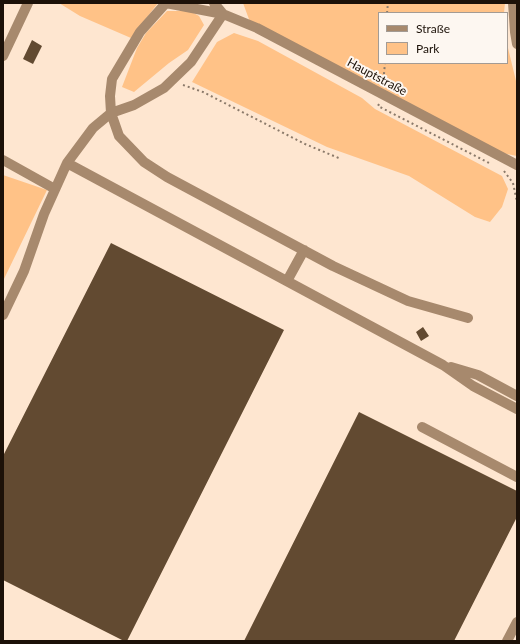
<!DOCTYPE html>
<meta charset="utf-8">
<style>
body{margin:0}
#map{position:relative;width:520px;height:644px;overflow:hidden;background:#fee6d0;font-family:Lato,sans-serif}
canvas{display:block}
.frame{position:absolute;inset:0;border:4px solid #1c1108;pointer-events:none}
.legend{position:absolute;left:378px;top:12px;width:130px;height:52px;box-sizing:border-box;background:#fdf7f1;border:1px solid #a39b94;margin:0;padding:5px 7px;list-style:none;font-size:12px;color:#1c1108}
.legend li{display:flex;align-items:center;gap:8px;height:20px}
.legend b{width:20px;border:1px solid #a39b94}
</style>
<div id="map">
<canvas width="520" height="644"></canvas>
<div class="frame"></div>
<ul class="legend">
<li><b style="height:5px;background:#a7896d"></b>Straße</li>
<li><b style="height:11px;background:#ffc287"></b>Park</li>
</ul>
</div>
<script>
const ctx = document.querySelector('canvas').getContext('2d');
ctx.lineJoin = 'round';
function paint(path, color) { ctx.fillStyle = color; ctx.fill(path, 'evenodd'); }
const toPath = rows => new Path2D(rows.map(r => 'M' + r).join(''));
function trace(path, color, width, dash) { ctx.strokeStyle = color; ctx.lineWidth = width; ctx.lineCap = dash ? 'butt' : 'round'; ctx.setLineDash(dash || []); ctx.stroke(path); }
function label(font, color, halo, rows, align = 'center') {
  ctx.font = font + ' Lato,sans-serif'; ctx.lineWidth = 4; ctx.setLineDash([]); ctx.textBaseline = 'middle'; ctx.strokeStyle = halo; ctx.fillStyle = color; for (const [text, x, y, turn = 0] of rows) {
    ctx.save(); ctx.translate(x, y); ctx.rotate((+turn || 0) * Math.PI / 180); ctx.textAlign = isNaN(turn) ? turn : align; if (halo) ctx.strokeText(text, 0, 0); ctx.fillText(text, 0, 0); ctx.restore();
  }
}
const green = toPath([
 [59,3,158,3,131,38,80,16],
 [243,3,505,3,504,13,379,13,379,63,507,63,507,44,517,85,517,156,502,153,250,22],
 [167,11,190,11,199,16,204,25,188,50,169,63,134,92,122,87,137,48,146,33],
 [234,33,258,41,362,98,375,109,502,176,508,189,502,207,490,222,475,217,409,176,327,147,192,82,217,42],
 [3,175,47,190,3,281]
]);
const building = toPath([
 [32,40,42,46,33,64,23,59],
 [111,243,284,330,127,641,124,641,3,580,3,456],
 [423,327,429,336,421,341,416,332],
 [359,412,517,491,517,517,454,641,244,641]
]);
const path = toPath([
 [387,13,388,3],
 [383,84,385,63],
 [183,85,203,92,305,144,341,159],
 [379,104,378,106,491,164],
 [504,171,513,183,517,202]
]);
const minor = toPath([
 [166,3,140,32,112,79,110,96,111,113,119,136,144,162,167,177,333,266,408,301,468,318],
 [166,3,223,14,257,28,517,165],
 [214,3,223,14],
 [513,3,515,32,517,44],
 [3,56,28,3],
 [3,160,55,189],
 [67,163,443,365,473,386,517,409],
 [287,281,304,250],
 [3,315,24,271,44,214,67,163,93,128,111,113,134,105,164,88,191,62,223,14],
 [451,367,478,375,517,396],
 [422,427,517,477],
 [507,641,517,622]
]);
const streetNames = [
 ["Hauptstraße",377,77,28]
];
paint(green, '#ffc287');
paint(building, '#624a31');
trace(path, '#8b7a6a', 2, [2, 3]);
trace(minor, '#a7896d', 10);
label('12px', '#1c1108', '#fdf7f1', streetNames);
</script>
